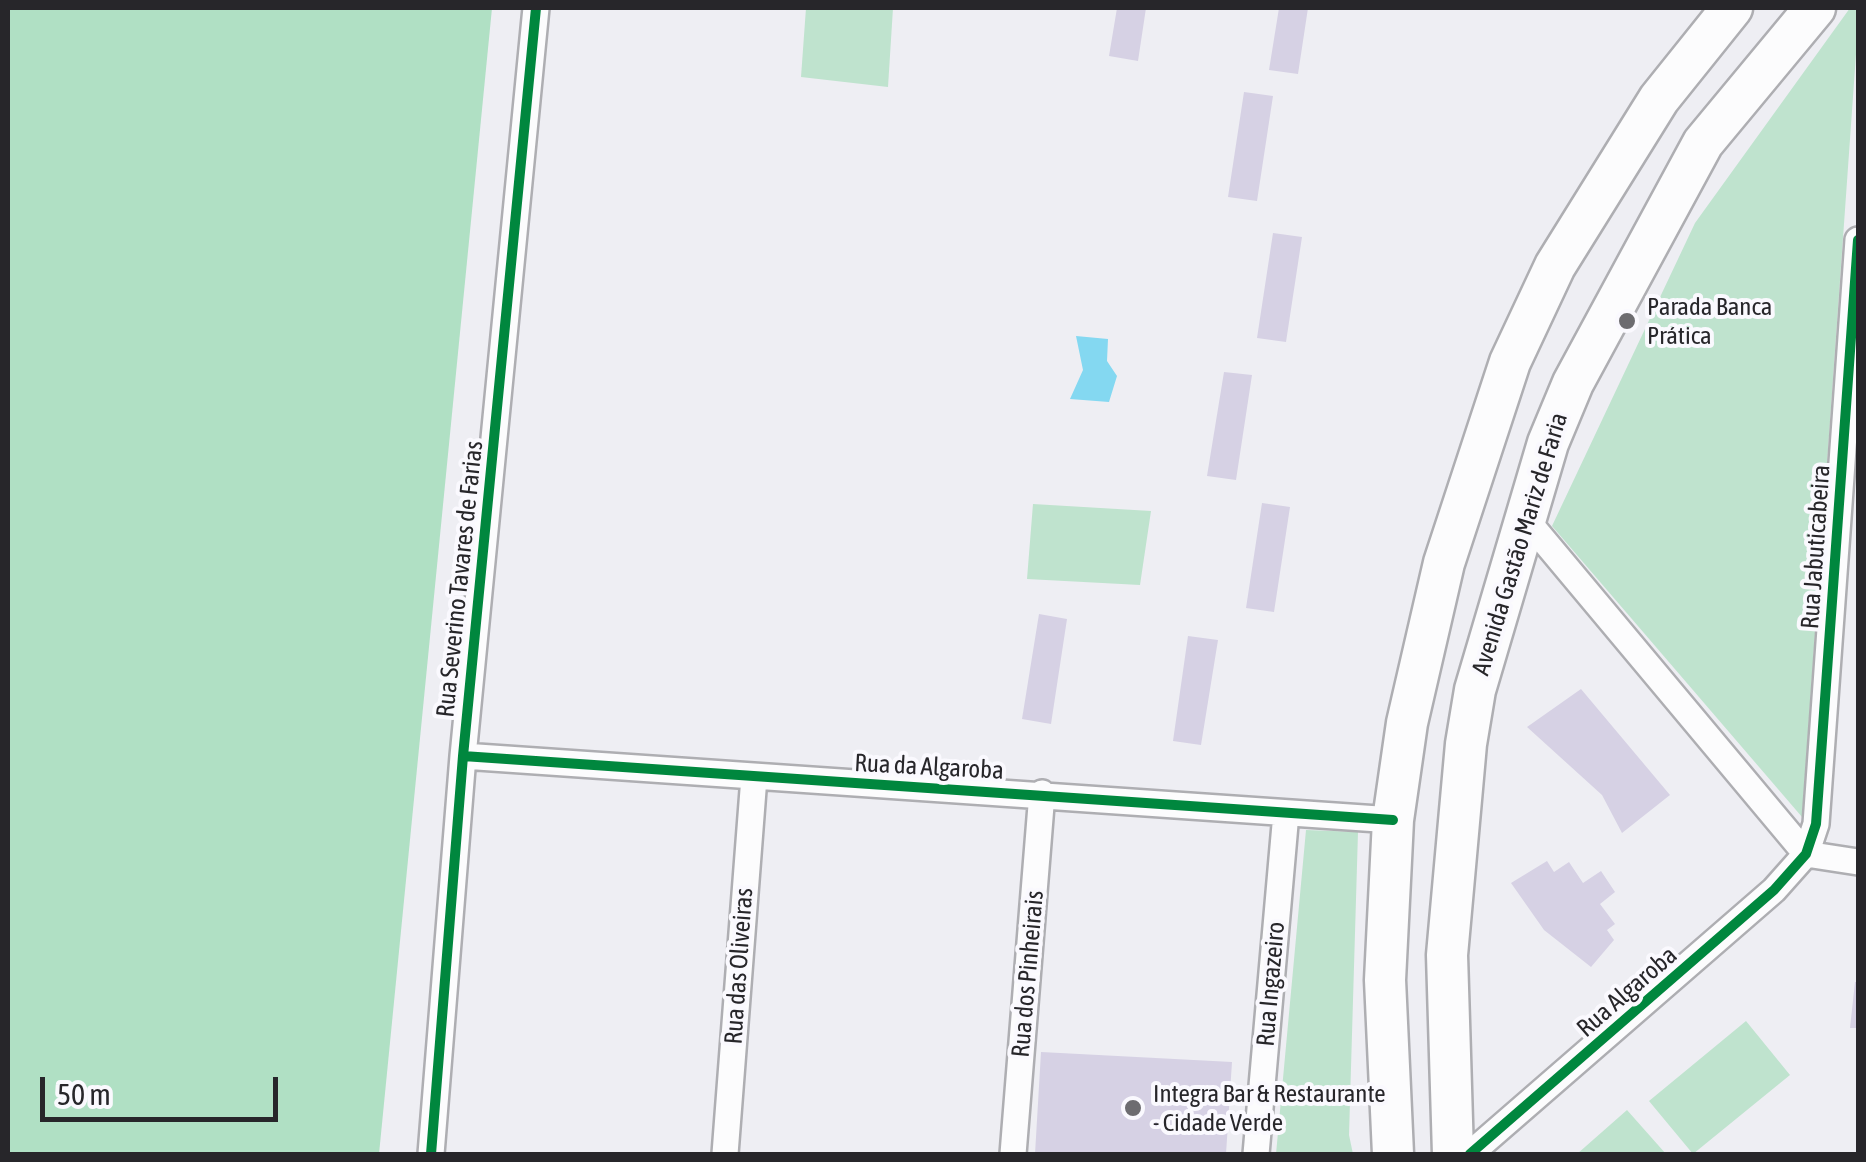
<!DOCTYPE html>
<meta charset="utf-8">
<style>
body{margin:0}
#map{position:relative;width:1866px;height:1162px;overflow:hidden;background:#eeeef3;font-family:"Asap Condensed",sans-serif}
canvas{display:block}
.frame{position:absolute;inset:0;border:10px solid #27262a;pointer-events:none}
.scale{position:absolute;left:40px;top:1077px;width:238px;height:45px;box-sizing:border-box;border:5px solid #27262a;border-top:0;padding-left:12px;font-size:30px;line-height:35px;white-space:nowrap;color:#27262a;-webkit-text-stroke:8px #faf9fe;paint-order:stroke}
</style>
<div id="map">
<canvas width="1866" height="1162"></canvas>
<div class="frame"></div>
<div class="scale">50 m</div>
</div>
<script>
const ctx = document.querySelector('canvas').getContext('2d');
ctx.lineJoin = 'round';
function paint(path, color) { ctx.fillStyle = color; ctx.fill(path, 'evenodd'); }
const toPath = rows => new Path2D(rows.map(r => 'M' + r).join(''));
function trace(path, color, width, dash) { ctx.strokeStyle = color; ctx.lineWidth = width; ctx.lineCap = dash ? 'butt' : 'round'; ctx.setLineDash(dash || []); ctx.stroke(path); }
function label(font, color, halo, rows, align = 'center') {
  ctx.font = font + ' "Asap Condensed",sans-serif'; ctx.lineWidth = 8; ctx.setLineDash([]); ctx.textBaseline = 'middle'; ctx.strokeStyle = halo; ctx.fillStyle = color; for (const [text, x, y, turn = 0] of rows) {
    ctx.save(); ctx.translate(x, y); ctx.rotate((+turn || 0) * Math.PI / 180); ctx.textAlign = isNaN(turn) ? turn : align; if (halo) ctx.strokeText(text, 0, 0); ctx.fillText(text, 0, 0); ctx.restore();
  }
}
const green = toPath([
 [806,8,893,8,888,87,801,77],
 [1850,8,1858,8,1858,26,1802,817,1552,526,1695,223],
 [1033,504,1151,511,1140,585,1027,579],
 [1306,830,1358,832,1349,1135,1353,1154,1276,1154],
 [1746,1021,1790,1075,1693,1154,1649,1101],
 [1627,1110,1666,1154,1577,1154]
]);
const forest = toPath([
 [8,8,492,8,379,1154,8,1154]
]);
const water = toPath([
 [1076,336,1108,339,1107,361,1117,376,1109,402,1070,399,1083,370]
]);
const building = toPath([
 [1117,8,1146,8,1138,61,1109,56],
 [1279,8,1308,8,1298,74,1269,70],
 [1244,92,1273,96,1257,201,1228,197],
 [1273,233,1302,237,1286,342,1257,338],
 [1224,372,1252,375,1236,480,1207,476],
 [1262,503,1290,507,1274,612,1246,608],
 [1039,614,1067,619,1051,724,1022,719],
 [1188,636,1218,640,1201,745,1173,741],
 [1581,689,1670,795,1622,833,1602,795,1527,727],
 [1547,861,1554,872,1569,862,1583,883,1601,871,1615,892,1600,904,1615,924,1607,930,1614,940,1591,967,1544,930,1511,883],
 [1855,982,1858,982,1858,1028,1850,1028],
 [1041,1052,1232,1062,1226,1154,1035,1154]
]);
const street = toPath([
 [1525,518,1806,854,1858,862],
 [463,756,1393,820],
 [431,1154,463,756,536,8],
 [725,1154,754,777],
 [1013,1154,1042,793],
 [1256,1154,1286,813],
 [1470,1154,1774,890,1806,854,1816,824,1858,240]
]);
const primary = toPath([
 [1393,1154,1385,980,1393,820,1407,723,1444,563,1510,362,1555,266,1659,99,1732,8],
 [1453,1154,1447,955,1466,744,1475,690,1548,443,1573,383,1703,143,1815,8]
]);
const cycleway = toPath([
 [463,756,1393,820],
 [431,1154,463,756,536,8],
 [1470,1154,1774,890,1806,854,1816,824,1858,240]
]);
const markers = [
 [1627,321,10,"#6d6c70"],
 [1133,1108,10,"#6d6c70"]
];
const poiNames = [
 ["Parada Banca",1647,307],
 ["Prática",1647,336],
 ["Integra Bar & Restaurante",1153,1094],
 ["- Cidade Verde",1153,1123]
];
const streetNames = [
 ["Avenida Gastão Mariz de Faria",1520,544,-73],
 ["Rua Jabuticabeira",1816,547,-86],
 ["Rua Severino Tavares de Farias",460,579,-84],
 ["Rua da Algaroba",929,767,3],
 ["Rua das Oliveiras",739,966,-86],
 ["Rua dos Pinheirais",1028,974,-85],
 ["Rua Ingazeiro",1271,984,-85],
 ["Rua Algaroba",1627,992,-41]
];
paint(green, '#bfe3ce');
paint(forest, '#b0e0c4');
paint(water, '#84d8f1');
paint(building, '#d6d1e4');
trace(street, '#aeaeb2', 30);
trace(primary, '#aeaeb2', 45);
trace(street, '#fcfcfd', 25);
trace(primary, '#fcfcfd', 40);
trace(cycleway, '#00873e', 10);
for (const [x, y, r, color] of markers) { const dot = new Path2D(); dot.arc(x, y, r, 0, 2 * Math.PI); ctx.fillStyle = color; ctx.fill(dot); trace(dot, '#faf9fe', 4); }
label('25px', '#27262a', '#faf9fe', poiNames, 'left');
label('25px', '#27262a', '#faf9fe', streetNames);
</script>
